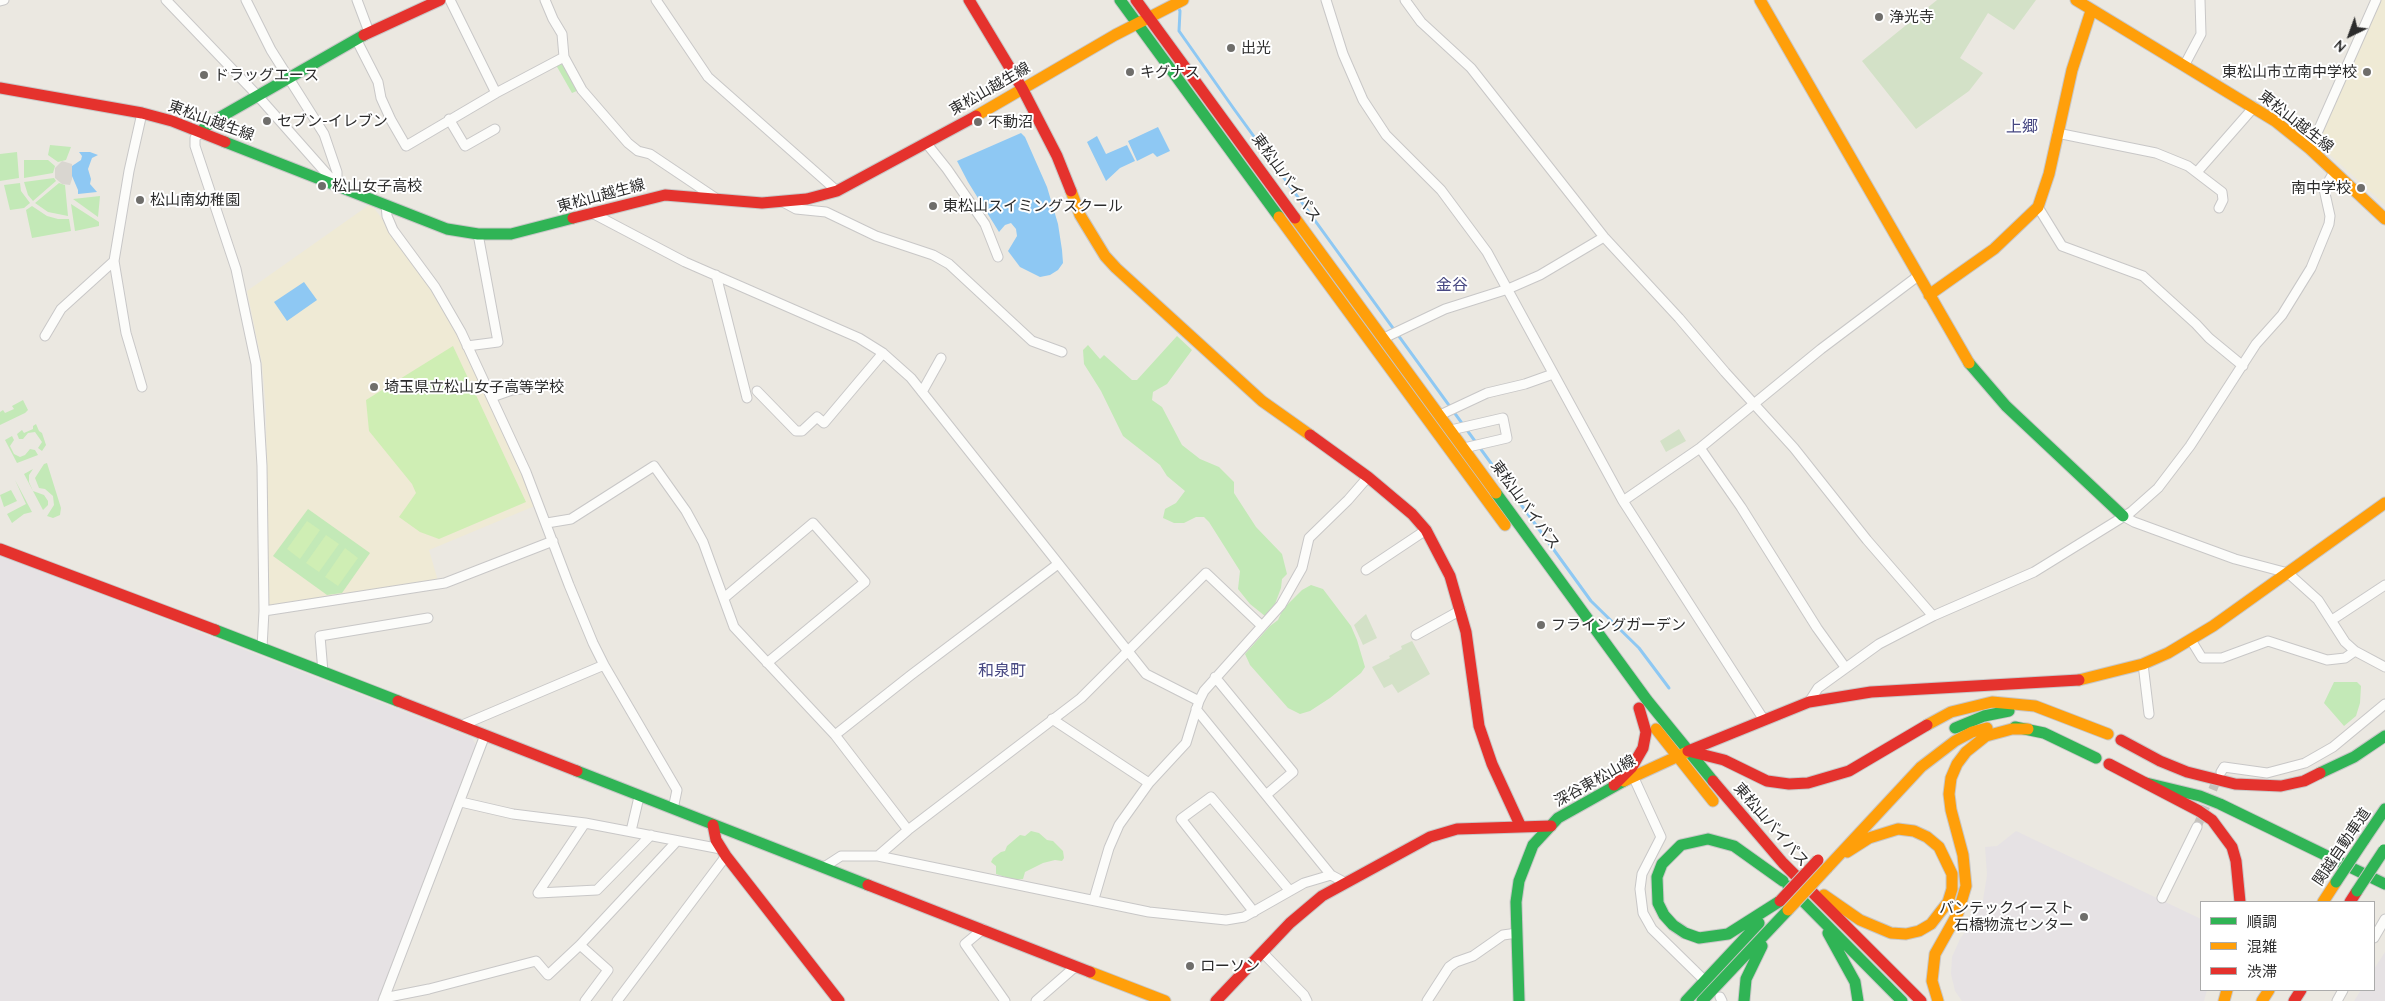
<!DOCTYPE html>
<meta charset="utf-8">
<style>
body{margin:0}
#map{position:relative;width:2385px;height:1001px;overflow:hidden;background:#ebe8e1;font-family:Quicksand,"Noto Sans JP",sans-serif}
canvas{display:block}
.legend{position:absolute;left:2200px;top:901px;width:175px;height:90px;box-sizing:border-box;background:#fff;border:1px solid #ababab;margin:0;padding:6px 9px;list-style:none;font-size:15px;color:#2c2c2c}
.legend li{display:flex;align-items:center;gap:10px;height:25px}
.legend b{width:25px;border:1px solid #ababab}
.north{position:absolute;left:2325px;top:10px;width:50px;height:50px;-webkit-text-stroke:4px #fff;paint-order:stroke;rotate:222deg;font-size:14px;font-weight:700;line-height:20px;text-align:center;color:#2c2c2c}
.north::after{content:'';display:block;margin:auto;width:18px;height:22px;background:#2c2c2c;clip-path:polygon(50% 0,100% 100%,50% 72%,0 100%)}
</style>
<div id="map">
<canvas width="2385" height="1001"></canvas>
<ul class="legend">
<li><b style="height:6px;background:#30b455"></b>順調</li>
<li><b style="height:6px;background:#ff9f0a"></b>混雑</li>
<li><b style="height:6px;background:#e5322d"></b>渋滞</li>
</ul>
<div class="north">N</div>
</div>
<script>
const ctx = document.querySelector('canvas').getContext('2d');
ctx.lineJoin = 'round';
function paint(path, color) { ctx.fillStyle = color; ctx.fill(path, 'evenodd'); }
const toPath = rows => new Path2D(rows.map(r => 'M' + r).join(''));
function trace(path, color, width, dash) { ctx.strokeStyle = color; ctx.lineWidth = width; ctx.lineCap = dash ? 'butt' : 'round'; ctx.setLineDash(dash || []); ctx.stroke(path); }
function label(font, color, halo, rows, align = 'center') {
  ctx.font = font + ' Quicksand,"Noto Sans JP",sans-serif'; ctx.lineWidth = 4; ctx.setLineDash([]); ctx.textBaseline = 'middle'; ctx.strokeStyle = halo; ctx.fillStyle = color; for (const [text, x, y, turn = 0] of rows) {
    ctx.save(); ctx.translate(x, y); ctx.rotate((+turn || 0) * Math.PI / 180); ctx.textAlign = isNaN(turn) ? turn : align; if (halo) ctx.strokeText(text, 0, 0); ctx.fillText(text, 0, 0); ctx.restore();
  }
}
const industrial = toPath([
 [0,555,472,738,476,745,463,781,381,1001,0,1001],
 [2016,831,2201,919,2201,990,2207,990,2204,1001,1962,1001,1955,991,1951,974,1952,957,1960,939,1974,920,1983,900,1987,875,1985,847,1997,846],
 [2385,952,2385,1001,2354,1001,2361,990,2374,990,2374,969]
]);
const education = toPath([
 [2381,0,2385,0,2385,205,2317,143],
 [369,205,374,208,411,257,456,328,537,505,429,550,438,581,268,606,266,410,262,364,247,291]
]);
const green = toPath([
 [562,63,565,64,579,90,572,93,556,65],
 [50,145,71,147,66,160,58,162,48,155],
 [17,152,19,178,0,181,0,154],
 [24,160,48,160,55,166,53,173,24,178],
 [54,178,56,181,33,201,28,195,24,182],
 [20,183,21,191,30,203,24,208,10,210,4,185],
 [59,183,65,185,68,216,48,212,35,203],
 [100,196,98,217,73,199],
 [71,204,99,222,99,226,75,231],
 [32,206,47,216,58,219,69,219,71,231,32,238,26,210],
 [1177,336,1192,350,1167,384,1153,392,1152,400,1162,407,1182,445,1200,459,1219,467,1234,482,1234,493,1256,527,1282,554,1287,574,1282,579,1281,588,1275,604,1265,616,1250,604,1238,589,1240,571,1209,522,1204,517,1196,517,1184,523,1174,523,1163,518,1165,509,1176,503,1185,491,1167,476,1160,465,1123,436,1101,391,1084,364,1083,350,1088,345,1100,359,1104,355,1132,380,1137,380],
 [23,400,28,410,25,413,0,425,0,412,3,410,5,413,14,409,12,406],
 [36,424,39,431,42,433,46,445,42,451,38,448,42,442,35,432,28,433,23,439,19,439,17,434,22,430,24,433,33,429,33,426],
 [12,436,14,440,10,446,14,454,20,457,25,455,30,449,35,450,38,455,17,463,5,440],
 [47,463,61,508,60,515,53,518,47,516,54,505,53,496,45,489,39,488,35,478,44,464],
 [33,469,29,475,29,482,33,491,44,495,48,501,48,505,43,510,24,474],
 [15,480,32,512,24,514,12,523,7,514,26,504],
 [11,490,17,501,4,507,0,495],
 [308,509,370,553,342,593,327,595,273,556],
 [1311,585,1323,589,1351,626,1357,640,1365,667,1361,673,1330,698,1310,711,1300,714,1288,708,1250,665,1245,654,1270,626,1278,620,1283,609,1302,590],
 [2334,682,2357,682,2361,686,2360,703,2356,716,2344,726,2324,703],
 [1031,831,1039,833,1047,840,1053,841,1063,851,1064,858,1062,861,1055,860,1043,863,1025,872,1023,879,1015,880,996,874,996,866,991,862,993,858,1001,852,1005,851,1007,846,1020,835,1025,836]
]);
const cemetery = toPath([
 [1937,0,2036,0,2014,30,1988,13,1960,58,1983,73,1969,91,1916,129,1862,61],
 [1679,429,1686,441,1666,452,1660,441],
 [1366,614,1377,638,1363,645,1354,625],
 [1412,641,1430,674,1398,693,1392,684,1384,688,1372,667,1390,658,1389,656,1402,649,1401,646]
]);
const pitch = toPath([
 [453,346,526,502,439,539,420,532,399,517,416,493,412,484,369,431,366,400],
 [307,521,320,530,300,559,287,549],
 [326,535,339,544,319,572,306,563],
 [345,548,358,558,338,586,325,577]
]);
const plaza = toPath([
 [62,161,72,164,72,179,70,185,62,184,55,178,55,168]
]);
const water = toPath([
 [1158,127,1170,151,1157,157,1153,153,1137,161,1128,141],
 [1021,133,1025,137,1047,187,1058,224,1062,250,1063,263,1058,270,1050,275,1040,277,1020,267,1008,251,1017,236,1016,229,1011,223,1005,225,999,232,968,182,957,161],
 [1097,136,1106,154,1127,145,1135,161,1120,168,1106,181,1087,142],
 [79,152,90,152,98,155,92,158,88,169,91,179,90,184,97,192,78,194,78,190,72,176,72,166,81,160,82,156],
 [304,282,317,300,287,321,274,302]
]);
const stream = toPath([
 [1178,7,1180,11,1179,31,1234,109,1591,601,1639,648,1669,688]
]);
const streetTunnel = toPath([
 [2197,827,2218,777]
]);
const street = toPath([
 [166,0,257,95,334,182],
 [246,0,271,50,324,134,337,172,337,186],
 [357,0,369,32],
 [450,0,496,93],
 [545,0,553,19,562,34,564,57,582,90,628,143,638,151,650,154,714,197],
 [656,0,708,77,837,191],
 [1326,0,1343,54,1363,100,1386,135,1441,190,1487,252,1623,501,1764,720],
 [1405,0,1421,22,1471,68,1604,237,1679,318,1725,372,1794,448,1867,540,1933,616,2034,572,2131,512,2158,488,2190,446,2256,344,2282,315,2311,268,2329,224,2330,216,2324,189,2334,172],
 [0,1,4,0],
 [356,39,378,82,381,98,391,120,406,146,496,93,564,57],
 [2184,66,2201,34,2200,0],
 [449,119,465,146,495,129],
 [201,131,195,138,195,146,236,269,256,364,262,466,264,611,262,648],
 [2057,133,2156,153,2188,166,2222,192,2223,200,2219,208],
 [927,144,947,169,985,224,998,257],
 [2310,149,2376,0],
 [2197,172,2254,107],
 [783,202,796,209,826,212,876,236,933,255,949,264,1032,341,1062,352],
 [386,205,387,216,393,230,435,287,461,332,526,472,569,585,593,643,604,665,677,790,673,809],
 [2038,207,2062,246,2143,276,2196,324,2209,338,2243,366],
 [592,213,685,262,859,338,883,353,911,378,1146,674,1199,701],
 [114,261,126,333,142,387],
 [716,275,747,398],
 [45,336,61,309,114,261,129,171,142,113],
 [1384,338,1445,309,1508,289,1540,275,1604,237],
 [467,346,498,342,478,234],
 [757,391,796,431,802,431,817,417,824,423,883,353],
 [922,392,941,358],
 [492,397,512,390,522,389],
 [1440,415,1487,393,1525,384,1553,374],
 [1451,430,1503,418,1507,438,1464,448],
 [1700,448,1741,507,1817,628,1845,667],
 [1623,501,1700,448,1821,349,1918,276],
 [2123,516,2134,522,2235,559,2288,573,2318,600,2345,642,2355,651,2385,667],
 [547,523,571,519,654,466,686,511,703,542,734,627,835,735,908,830],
 [1366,570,1426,530],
 [724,598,813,523,865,582,767,663],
 [264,611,445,583,553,541],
 [2332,620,2385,585],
 [1416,635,1461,610],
 [2191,640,2202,658,2222,658,2268,641,2327,660,2345,658,2355,651],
 [2143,664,2149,714],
 [323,672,320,636,428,618],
 [1215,677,1293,772,1266,795],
 [1809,702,1818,688,1879,644,1933,616],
 [1196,709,1331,875],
 [1052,719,1149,783],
 [460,726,604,665],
 [835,735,911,675,1058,564],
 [2221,772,2224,767,2267,773,2305,763,2333,747,2385,704],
 [1633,776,1661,837,1642,874,1640,889,1643,913,1652,929,1700,976],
 [461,802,513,814,585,823,721,849],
 [585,823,538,893,597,890,651,835],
 [631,831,639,797],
 [878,856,908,830,1081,698,1206,573,1262,626],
 [824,867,841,856,878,856,1149,912,1226,920,1244,917,1304,883,1331,875,1344,882],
 [2162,898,2197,827],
 [1094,899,1109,848,1119,825,1149,783,1186,743,1199,701,1204,691,1281,605,1302,568,1309,538,1348,500,1368,477],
 [1254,912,1181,819,1211,797,1290,891],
 [983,929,965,944,1005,1001],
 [2374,938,2385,919],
 [580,945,608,970,585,1001],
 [1262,952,1304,995,1307,1001],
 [1720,997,1722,1001],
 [384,998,429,989,536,961,548,975,580,945,677,841],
 [383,1001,485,735],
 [617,1001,726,856],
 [1036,1001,1076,966],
 [1427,1001,1449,967,1456,962,1473,956,1503,935,1517,933],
 [2337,1001,2343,990]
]);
const fast = toPath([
 [1120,0,1279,217],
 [201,131,210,123,364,35],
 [225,142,447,229,478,234,511,234,573,218],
 [1969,363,2006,406,2123,516],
 [1496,493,1647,700,1713,781],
 [215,630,398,701],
 [2015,727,2044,733,2096,758],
 [1955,728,1984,716,2009,711],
 [577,771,868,885],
 [2320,773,2354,757,2385,736],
 [2146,783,2200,796,2220,804,2385,884],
 [2364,840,2385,809],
 [1788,886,1902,1001],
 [1780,901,1728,934,1699,938,1685,933,1673,925,1664,915,1658,903,1657,877,1662,864,1681,845,1708,839,1734,846,1783,881],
 [1828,933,1855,982,1858,1001],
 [1519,1001,1516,902,1519,881,1533,845,1558,818,1624,781],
 [1686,1001,1759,923],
 [1702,1001,1788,910],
 [1744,1001,1746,979,1762,946]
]);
const slow = toPath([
 [1760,0,1969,363],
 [2076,0,2275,121,2310,149,2385,219],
 [976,116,1115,35,1183,0],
 [1071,191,1080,215,1105,256,1116,268,1262,401,1310,435],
 [1279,217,1505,525],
 [1295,218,1496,493],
 [1929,295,1994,249,2038,207,2049,174,2072,70,2091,11],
 [2079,680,2143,664,2168,653,2213,626,2385,503],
 [1927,725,1951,712,1992,702,2035,706,2108,734],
 [1656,729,1713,801],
 [1624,781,1687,752],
 [1827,868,1921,767,1955,741,1972,732,1987,728],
 [1824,895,1860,920,1891,933,1906,934,1919,931,1931,924,1948,902,1952,889,1952,874,1939,847,1927,837,1914,831,1898,829,1869,838,1847,852],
 [2323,902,2336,882],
 [1090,972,1165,1001],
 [1938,1001,1932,981,1935,954,1958,913,1966,886,1963,855,1951,810,1949,794,1951,778,1957,764,1966,752,1986,736,2012,729,2028,729],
 [2224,1001,2227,990],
 [2262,1001,2269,990]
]);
const jam = toPath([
 [969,0,1022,88,1057,156,1071,191],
 [1136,0,1295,218],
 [364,35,440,0],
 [0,88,142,113,172,121,225,142],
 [573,218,665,195,762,203,807,199,837,191,976,116],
 [1310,435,1368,477,1412,514,1426,530,1450,576,1466,632,1479,726,1492,764,1521,827],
 [0,549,215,630],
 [398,701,577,771],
 [2121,740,2160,761,2187,772,2235,784,2281,786,2304,781,2320,773],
 [1688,751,1809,702,1871,692,2079,680],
 [1688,751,1724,760,1767,781,1789,784,1808,783,1849,771,1927,725],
 [2109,764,2199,811,2212,820,2232,847,2236,861,2240,902],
 [1713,781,1783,863,1921,1001],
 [1614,785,1632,767,1643,748,1646,732,1639,708],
 [713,825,716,840,726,856,839,1001],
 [868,885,1090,972],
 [2350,902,2357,891],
 [1216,1001,1290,923,1322,896,1430,837,1457,829,1551,826],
 [2294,1001,2301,990]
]);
const fastBridge = toPath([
 [2336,882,2364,840],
 [2357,891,2384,850]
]);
const slowBridge = toPath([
 [1788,910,1827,868]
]);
const jamBridge = toPath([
 [1780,901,1818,860]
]);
const markers = [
 [1879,17,5,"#6f6e6b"],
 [1231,48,5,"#6f6e6b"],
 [1130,72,5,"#6f6e6b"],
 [2367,72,5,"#6f6e6b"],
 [204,75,5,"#6f6e6b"],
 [267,121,5,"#6f6e6b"],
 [978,122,5,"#6f6e6b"],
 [322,186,5,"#6f6e6b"],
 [2361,188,5,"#6f6e6b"],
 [140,200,5,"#6f6e6b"],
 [933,206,5,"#6f6e6b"],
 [374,387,5,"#6f6e6b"],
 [1541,625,5,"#6f6e6b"],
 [2084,917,5,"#6f6e6b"],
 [1190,966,5,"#6f6e6b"]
];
const poiNames = [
 ["浄光寺",1889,17],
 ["出光",1241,48],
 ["キグナス",1140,72],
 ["東松山市立南中学校",2357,72,"right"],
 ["ドラッグエース",214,75],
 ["セブン-イレブン",277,121],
 ["不動沼",988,122],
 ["松山女子高校",332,186],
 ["南中学校",2351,188,"right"],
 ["松山南幼稚園",150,200],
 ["東松山スイミングスクール",943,206],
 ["埼玉県立松山女子高等学校",384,387],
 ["フライングガーデン",1551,625],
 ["バンテックイースト",2074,908,"right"],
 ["石橋物流センター",2074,925,"right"],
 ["ローソン",1200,966]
];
const streetNames = [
 ["東松山越生線",990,89,-30],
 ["東松山越生線",211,121,20],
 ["東松山越生線",2296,122,38],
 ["東松山バイパス",1286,178,54],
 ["東松山越生線",601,196,-15],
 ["東松山バイパス",1525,505,54],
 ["深谷東松山線",1595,781,-29],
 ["東松山バイパス",1771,825,49],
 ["関越自動車道",2342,847,-56]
];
const neighbourhoodNames = [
 ["上郷",2022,127],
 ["金谷",1452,285],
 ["和泉町",1002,671]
];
paint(industrial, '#e6e2e4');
paint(education, '#efead5');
paint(green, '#c3e9b7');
paint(cemetery, '#d3e1c7');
paint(pitch, '#cfeeb4');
paint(plaza, '#d9d6d0');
paint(water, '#8ec8f3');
trace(stream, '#8ec8f3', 3);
trace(streetTunnel, '#c5c2bd', 9, [9, 4.5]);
trace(street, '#c8c7c7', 11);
trace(fast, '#c8c7c7', 13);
trace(slow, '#c8c7c7', 13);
trace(jam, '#c8c7c7', 13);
trace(street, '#fcfcfa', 9);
trace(fast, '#30b455', 11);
trace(slow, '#ff9f0a', 11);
trace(jam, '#e5322d', 11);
trace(fastBridge, '#c6c5c2', 13, []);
trace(slowBridge, '#c6c5c2', 13, []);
trace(jamBridge, '#c6c5c2', 13, []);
trace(fastBridge, '#30b455', 11);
trace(slowBridge, '#ff9f0a', 11);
trace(jamBridge, '#e5322d', 11);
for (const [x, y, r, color] of markers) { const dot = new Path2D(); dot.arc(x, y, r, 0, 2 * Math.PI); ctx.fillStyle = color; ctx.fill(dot); trace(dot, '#fff', 2); }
label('15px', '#2c2c2c', '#fff', poiNames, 'left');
label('15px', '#2c2c2c', '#fff', streetNames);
label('16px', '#474882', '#fff', neighbourhoodNames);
</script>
